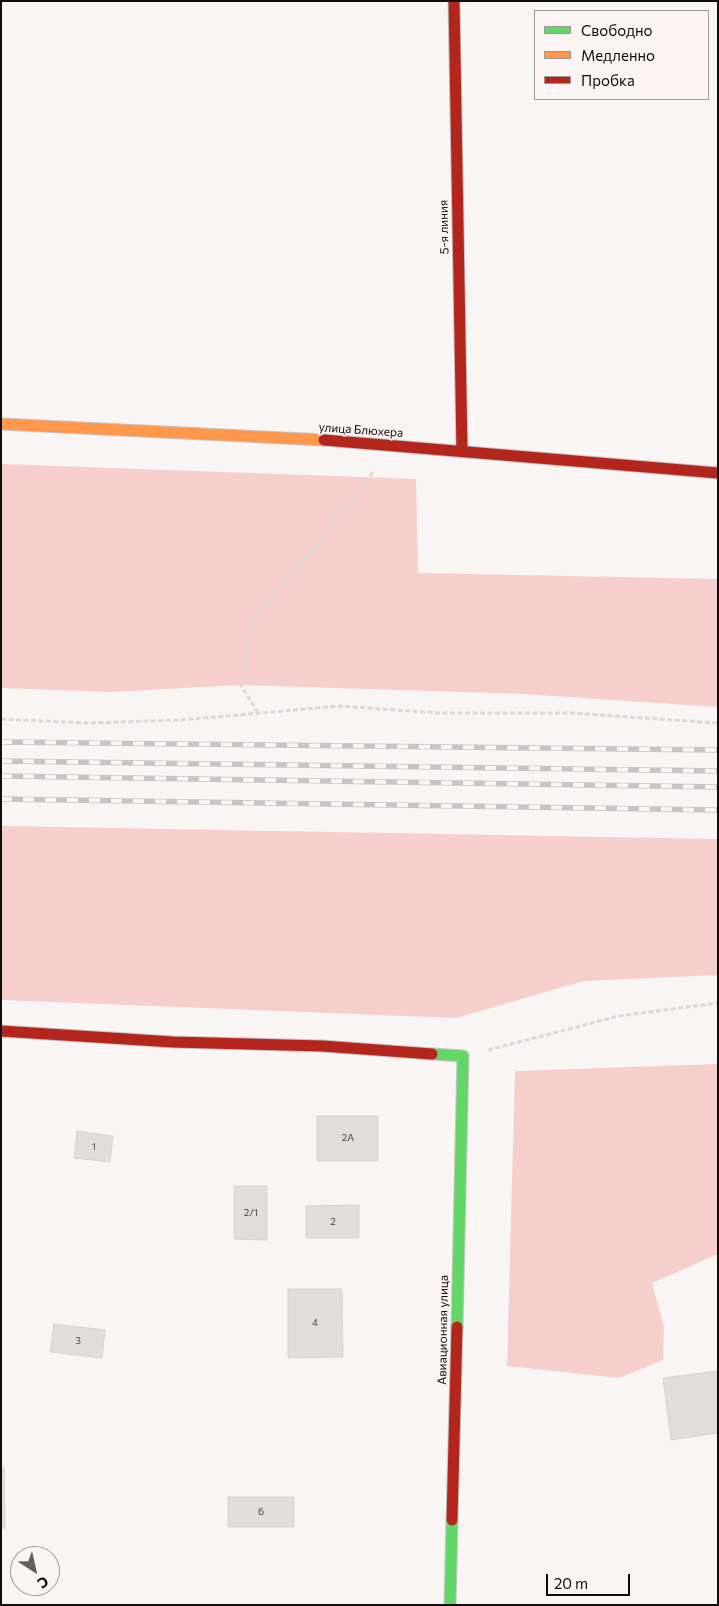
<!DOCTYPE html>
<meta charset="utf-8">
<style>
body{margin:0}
#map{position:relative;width:719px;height:1606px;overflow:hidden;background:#faf5f5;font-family:Commissioner,sans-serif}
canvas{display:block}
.frame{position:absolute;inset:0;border:2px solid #100d0d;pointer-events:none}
.legend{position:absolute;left:534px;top:10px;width:175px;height:90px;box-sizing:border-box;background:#fcf4f3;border:1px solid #9e9897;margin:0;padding:6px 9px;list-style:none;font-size:15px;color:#100d0d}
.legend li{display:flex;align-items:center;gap:10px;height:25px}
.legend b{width:25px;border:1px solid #9e9897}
.north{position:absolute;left:10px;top:1546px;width:50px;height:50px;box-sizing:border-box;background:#fcf4f3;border:1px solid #9e9897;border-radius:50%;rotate:145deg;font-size:14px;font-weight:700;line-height:20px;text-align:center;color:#100d0d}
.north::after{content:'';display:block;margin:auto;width:18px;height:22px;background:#625e5e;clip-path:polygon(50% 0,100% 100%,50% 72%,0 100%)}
.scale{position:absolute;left:546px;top:1574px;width:84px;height:22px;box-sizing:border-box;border:2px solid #100d0d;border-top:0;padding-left:6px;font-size:15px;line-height:18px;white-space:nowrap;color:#100d0d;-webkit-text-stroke:4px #fcf4f3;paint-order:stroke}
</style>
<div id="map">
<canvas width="719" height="1606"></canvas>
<div class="frame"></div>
<ul class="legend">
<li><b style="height:6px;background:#63d668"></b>Свободно</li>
<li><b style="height:6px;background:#ff974d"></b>Медленно</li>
<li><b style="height:6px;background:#b3261e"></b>Пробка</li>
</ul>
<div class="north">С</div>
<div class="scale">20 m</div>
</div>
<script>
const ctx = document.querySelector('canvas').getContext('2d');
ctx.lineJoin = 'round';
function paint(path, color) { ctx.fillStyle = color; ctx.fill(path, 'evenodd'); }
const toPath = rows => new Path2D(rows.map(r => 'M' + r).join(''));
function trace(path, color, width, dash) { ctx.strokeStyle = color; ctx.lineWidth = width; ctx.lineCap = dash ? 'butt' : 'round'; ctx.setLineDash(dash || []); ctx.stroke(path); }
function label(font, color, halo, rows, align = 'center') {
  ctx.font = font + ' Commissioner,sans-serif'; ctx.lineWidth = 4; ctx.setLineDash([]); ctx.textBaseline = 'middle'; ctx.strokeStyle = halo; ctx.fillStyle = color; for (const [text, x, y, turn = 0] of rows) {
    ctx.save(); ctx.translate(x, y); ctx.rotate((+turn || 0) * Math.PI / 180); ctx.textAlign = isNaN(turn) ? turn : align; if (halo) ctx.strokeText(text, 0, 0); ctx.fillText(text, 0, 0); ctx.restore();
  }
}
const green = toPath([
 [1,464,416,479,418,573,718,579,718,707,524,694,241,685,111,692,1,688],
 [1,826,718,839,718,975,584,981,456,1018,1,1000],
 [718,1064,718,1254,652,1283,664,1327,663,1360,619,1378,507,1366,515,1071]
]);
const building = toPath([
 [317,1116,378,1116,378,1161,317,1161,317,1116],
 [77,1131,113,1136,110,1162,74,1158,77,1131],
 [234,1186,267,1186,267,1240,234,1239,234,1186],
 [359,1205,359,1238,306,1238,306,1206,359,1205],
 [288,1289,342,1289,343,1357,288,1358,288,1289],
 [54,1324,105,1330,102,1358,50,1352,54,1324],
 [718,1371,718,1433,671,1440,663,1378,718,1371],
 [1,1467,4,1467,5,1528,1,1528,1,1467],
 [228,1497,294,1497,294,1527,228,1527,228,1497]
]);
const path = toPath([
 [258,713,241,685,252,619,332,528,373,472],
 [1,719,88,723,181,720,340,706,437,713,570,713,718,723],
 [488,1050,619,1016,718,1003]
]);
const fast = toPath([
 [432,1054,463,1056,457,1327],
 [450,1605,452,1520]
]);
const slow = toPath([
 [1,424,324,440]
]);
const jam = toPath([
 [454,1,462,451],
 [324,440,718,473],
 [1,1031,173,1042,322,1046,432,1054],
 [452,1520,457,1327]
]);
const rail = toPath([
 [1,742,718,750],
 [1,761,718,771],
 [1,776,718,787],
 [1,799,718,810]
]);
const numberNames = [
 ["2А",348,1138],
 ["1",94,1147],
 ["2/1",251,1213],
 ["2",333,1222],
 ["4",315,1323],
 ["3",78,1341],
 ["6",261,1512]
];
const streetNames = [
 ["5-я линия",444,227,-91],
 ["улица Блюхера",361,430,4],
 ["Авиационная улица",443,1330,-89]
];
paint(green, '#f6cecb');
paint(building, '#e1dddd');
trace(building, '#d7d3d3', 1);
trace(fast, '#c7c4c4', 13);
trace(slow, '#c7c4c4', 13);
trace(jam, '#c7c4c4', 13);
trace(path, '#dad9d9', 3, [5, 2.5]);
trace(fast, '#63d668', 11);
trace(slow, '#ff974d', 11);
trace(jam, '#b3261e', 11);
trace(rail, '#c5c5c5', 5.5);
trace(rail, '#fcf4f3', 4, [11]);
label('10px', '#454242', null, numberNames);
label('12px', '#100d0d', '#fcf4f3', streetNames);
</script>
